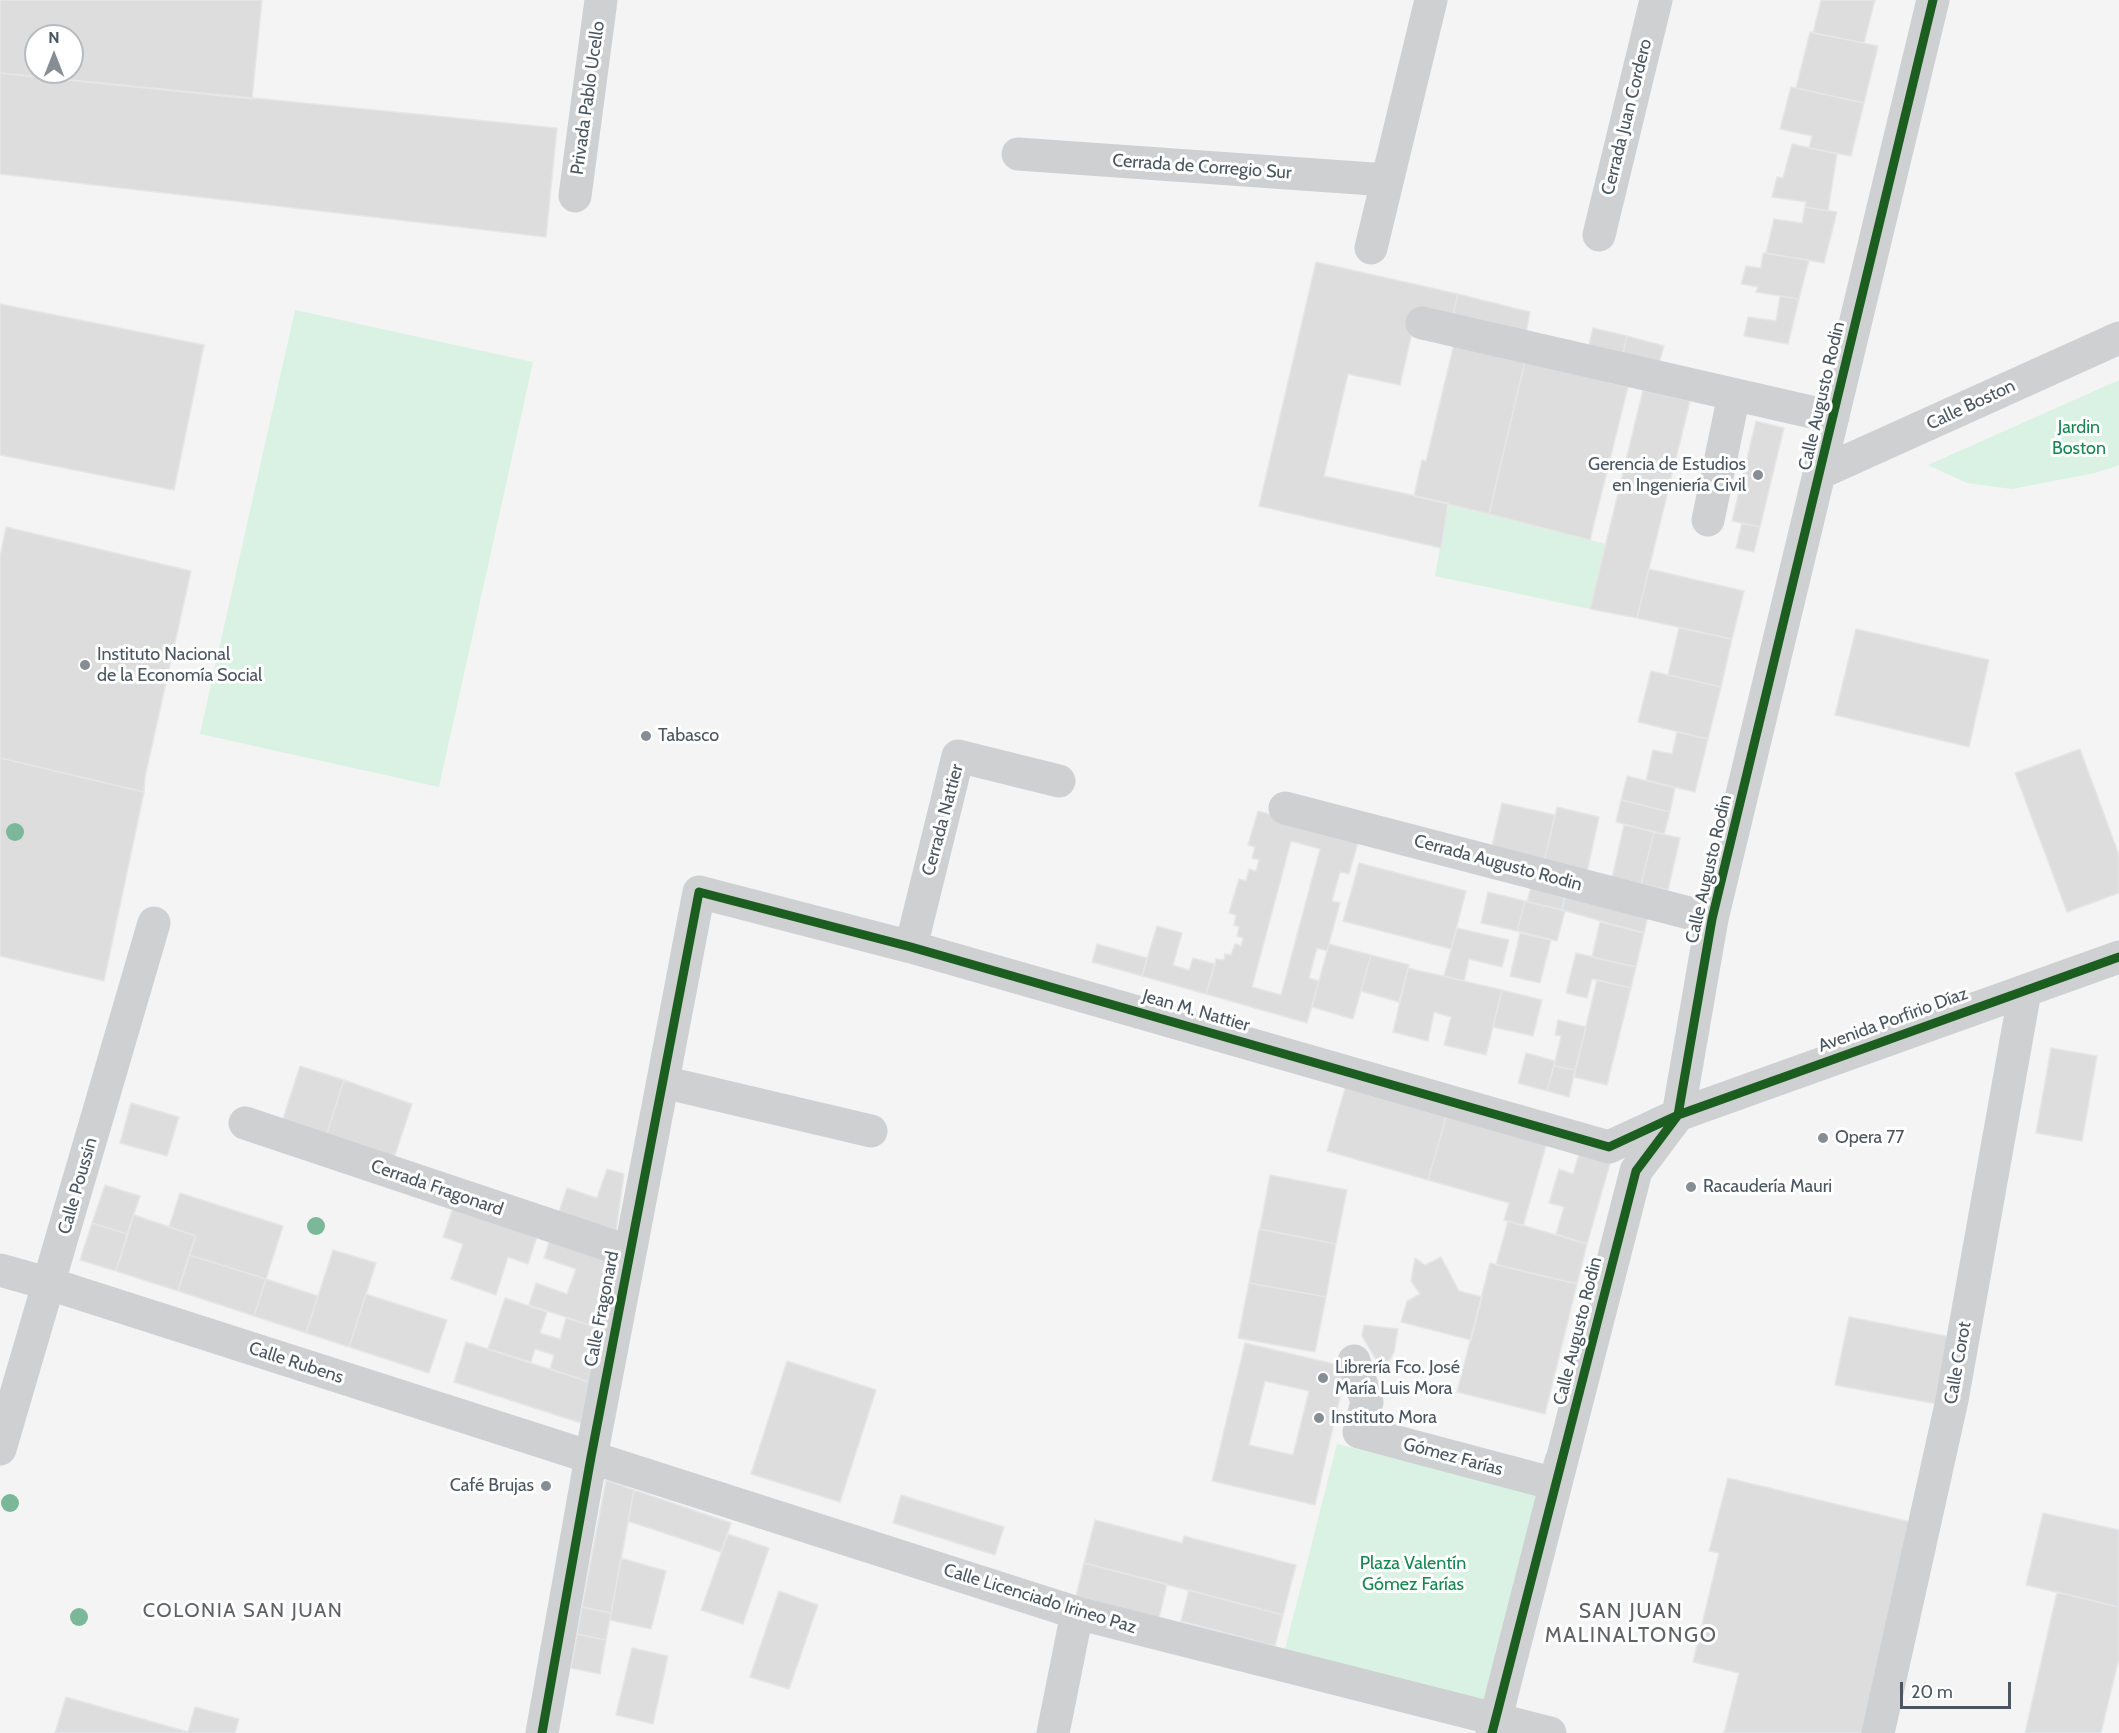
<!DOCTYPE html>
<meta charset="utf-8">
<style>
body{margin:0}
#map{position:relative;width:2119px;height:1733px;overflow:hidden;background:#f4f4f4;font-family:Cabin,sans-serif}
canvas{display:block}
.north{position:absolute;left:24px;top:24px;width:60px;height:60px;box-sizing:border-box;background:#fff;border:2px solid #b7bbc0;border-radius:50%;rotate:0deg;font-size:16px;font-weight:700;line-height:24px;text-align:center;color:#4a5661}
.north::after{content:'';display:block;margin:auto;width:21px;height:27px;background:#868d94;clip-path:polygon(50% 0,100% 100%,50% 72%,0 100%)}
.scale{position:absolute;left:1900px;top:1682px;width:111px;height:27px;box-sizing:border-box;border:3px solid #4a5661;border-top:0;padding-left:8px;font-size:18px;line-height:21px;white-space:nowrap;color:#4a5661;-webkit-text-stroke:4px #fff;paint-order:stroke}
</style>
<div id="map">
<canvas width="2119" height="1733"></canvas>
<div class="north">N</div>
<div class="scale">20 m</div>
</div>
<script>
const ctx = document.querySelector('canvas').getContext('2d');
ctx.lineJoin = 'round';
function paint(path, color) { ctx.fillStyle = color; ctx.fill(path, 'evenodd'); }
const toPath = rows => new Path2D(rows.map(r => 'M' + r).join(''));
function trace(path, color, width, dash) { ctx.strokeStyle = color; ctx.lineWidth = width; ctx.lineCap = dash ? 'butt' : 'round'; ctx.setLineDash(dash || []); ctx.stroke(path); }
function label(font, color, halo, rows, align = 'center') {
  ctx.font = font + ' Cabin,sans-serif'; ctx.lineWidth = 6; ctx.setLineDash([]); ctx.textBaseline = 'middle'; ctx.strokeStyle = halo; ctx.fillStyle = color; for (const [text, x, y, turn = 0] of rows) {
    ctx.save(); ctx.translate(x, y); ctx.rotate((+turn || 0) * Math.PI / 180); ctx.textAlign = isNaN(turn) ? turn : align; if (halo) ctx.strokeText(text, 0, 0); ctx.fillText(text, 0, 0); ctx.restore();
  }
}
const green = toPath([
 [295,310,533,362,439,787,200,734],
 [2119,380,2119,465,2095,473,2012,489,1967,483,1928,465],
 [1448,503,1606,544,1590,609,1435,576],
 [1337,1444,1541,1495,1488,1704,1284,1653]
]);
const building = toPath([
 [0,0,262,0,252,99,0,73,0,0],
 [36,36,72,36,72,72,36,72,36,36],
 [1821,0,1875,0,1864,43,1813,33,1821,0],
 [1810,32,1878,46,1864,103,1796,88,1810,32],
 [0,73,557,128,546,237,0,174,0,73],
 [1791,87,1864,103,1851,156,1809,148,1812,136,1780,129,1791,87],
 [1792,144,1837,154,1828,211,1805,207,1806,202,1772,197,1777,177,1783,178,1792,144],
 [1805,207,1837,212,1824,263,1766,253,1774,219,1802,223,1805,207],
 [1763,253,1809,260,1799,299,1756,292,1758,287,1741,284,1746,266,1761,268,1763,253],
 [1316,262,1458,294,1452,319,1417,311,1400,385,1348,374,1324,476,1448,503,1441,548,1259,506,1316,262],
 [1458,294,1530,312,1525,338,1452,319,1458,294],
 [1780,296,1799,299,1788,344,1744,336,1748,317,1776,321,1780,296],
 [0,304,204,345,174,490,0,455,0,304],
 [1593,328,1627,336,1623,354,1589,345,1593,328],
 [1627,336,1664,346,1659,363,1623,354,1627,336],
 [1454,344,1525,361,1489,514,1414,496,1422,460,1426,461,1454,344],
 [1525,361,1628,387,1590,540,1489,514,1525,361],
 [1643,390,1690,401,1637,618,1590,609,1643,390],
 [1756,421,1784,428,1760,527,1732,521,1756,421],
 [1742,523,1760,527,1754,552,1736,548,1742,523],
 [6,527,191,571,145,777,144,792,0,758,0,557,6,527],
 [1649,569,1744,591,1732,639,1637,618,1649,569],
 [1679,628,1732,639,1721,687,1668,675,1679,628],
 [1856,629,1989,660,1969,747,1835,715,1856,629],
 [1651,671,1721,687,1708,739,1638,722,1651,671],
 [1677,732,1708,739,1695,792,1646,780,1653,750,1672,754,1677,732],
 [2080,749,2119,855,2119,893,2067,912,2015,773,2080,749],
 [0,758,144,792,104,981,0,956,0,758],
 [1627,776,1675,788,1670,812,1621,800,1627,776],
 [1621,800,1670,812,1664,834,1616,822,1621,800],
 [1502,803,1555,815,1544,862,1491,850,1502,803],
 [1557,807,1599,817,1587,872,1544,862,1557,807],
 [1258,811,1359,839,1349,874,1340,872,1332,901,1340,903,1327,951,1317,948,1309,978,1319,981,1307,1023,1206,994,1216,959,1224,960,1225,954,1231,955,1235,944,1241,946,1243,938,1237,936,1239,927,1234,925,1236,915,1229,913,1239,879,1246,881,1249,869,1256,871,1259,860,1252,858,1255,847,1248,845,1258,811],
 [1291,841,1320,849,1281,995,1252,987,1291,841],
 [1624,825,1654,832,1641,884,1612,878,1624,825],
 [1654,832,1680,838,1668,890,1641,884,1654,832],
 [1359,863,1466,891,1451,949,1343,921,1359,863],
 [1531,887,1565,895,1562,910,1527,902,1531,887],
 [1488,892,1525,901,1517,931,1481,923,1488,892],
 [1566,892,1649,912,1644,933,1562,910,1566,892],
 [1525,901,1565,911,1557,941,1517,931,1525,901],
 [1600,922,1644,933,1636,967,1592,957,1600,922],
 [1157,926,1182,933,1173,965,1189,970,1193,958,1215,964,1206,994,1142,976,1157,926],
 [1457,928,1509,940,1502,967,1469,959,1464,981,1444,976,1457,928],
 [1520,933,1551,940,1540,983,1510,976,1520,933],
 [1097,944,1147,958,1142,976,1092,962,1097,944],
 [1329,944,1371,955,1353,1019,1312,1007,1329,944],
 [1576,953,1636,967,1631,988,1592,979,1587,998,1566,993,1576,953],
 [1371,955,1409,965,1399,1002,1361,991,1371,955],
 [1408,968,1502,990,1486,1055,1444,1045,1451,1017,1434,1012,1428,1041,1393,1032,1408,968],
 [1597,980,1631,988,1607,1085,1574,1077,1597,980],
 [1502,990,1542,1000,1533,1036,1493,1027,1502,990],
 [1558,1020,1586,1027,1575,1070,1554,1066,1561,1036,1555,1035,1558,1020],
 [2051,1048,2097,1056,2082,1141,2036,1133,2051,1048],
 [1526,1053,1555,1061,1547,1091,1518,1083,1526,1053],
 [300,1066,344,1080,326,1136,282,1122,300,1066],
 [1554,1066,1575,1070,1569,1097,1547,1091,1554,1066],
 [344,1080,412,1104,394,1158,326,1136,344,1080],
 [1346,1085,1447,1114,1428,1180,1327,1151,1346,1085],
 [131,1103,179,1117,167,1156,120,1143,131,1103],
 [1447,1114,1547,1142,1523,1226,1504,1220,1509,1203,1428,1180,1447,1114],
 [1580,1151,1611,1160,1587,1244,1556,1234,1564,1207,1549,1203,1559,1169,1573,1174,1580,1151],
 [607,1169,624,1174,616,1231,559,1212,567,1188,597,1198,607,1169],
 [1270,1175,1347,1190,1336,1244,1260,1229,1270,1175],
 [105,1185,140,1196,127,1234,92,1223,105,1185],
 [180,1193,283,1226,266,1279,189,1255,196,1236,169,1227,180,1193],
 [454,1205,538,1233,528,1264,508,1257,496,1295,451,1279,463,1244,443,1237,454,1205],
 [134,1215,196,1236,178,1291,116,1271,134,1215],
 [1508,1221,1587,1244,1577,1284,1496,1265,1508,1221],
 [92,1223,127,1234,116,1271,80,1260,92,1223],
 [1259,1229,1336,1244,1326,1297,1249,1283,1259,1229],
 [550,1239,610,1258,599,1328,529,1305,536,1283,567,1294,576,1269,544,1258,550,1239],
 [333,1250,376,1263,349,1347,306,1333,333,1250],
 [189,1255,266,1279,254,1316,178,1291,189,1255],
 [1441,1257,1459,1291,1482,1297,1471,1340,1401,1322,1407,1301,1420,1294,1411,1281,1415,1258,1425,1265,1441,1257],
 [1490,1263,1577,1284,1545,1414,1457,1392,1490,1263],
 [266,1279,318,1296,306,1333,254,1316,266,1279],
 [1249,1283,1326,1297,1315,1352,1238,1338,1249,1283],
 [366,1294,447,1320,429,1373,349,1347,366,1294],
 [505,1298,547,1312,540,1333,560,1339,566,1318,599,1328,589,1382,550,1369,554,1355,535,1349,531,1362,488,1349,505,1298],
 [1849,1317,1951,1337,1937,1404,1835,1385,1849,1317],
 [1364,1325,1398,1329,1394,1352,1384,1373,1362,1336,1364,1325],
 [466,1342,589,1382,581,1423,454,1382,466,1342],
 [1245,1343,1347,1367,1315,1505,1212,1481,1245,1343],
 [1265,1381,1309,1391,1293,1455,1249,1445,1265,1381],
 [787,1361,876,1390,840,1502,751,1474,787,1361],
 [1728,1478,1914,1523,1862,1733,1724,1733,1739,1673,1693,1662,1719,1553,1709,1551,1728,1478],
 [606,1480,634,1490,611,1613,582,1607,606,1480],
 [634,1490,731,1523,721,1552,628,1521,634,1490],
 [901,1495,1004,1527,995,1555,893,1523,901,1495],
 [2043,1513,2119,1530,2119,1607,2026,1585,2043,1513],
 [1095,1520,1182,1543,1184,1536,1296,1565,1283,1615,1084,1563,1095,1520],
 [728,1534,769,1548,743,1624,701,1610,728,1534],
 [621,1558,666,1571,651,1629,610,1620,621,1558],
 [1084,1563,1167,1584,1159,1618,1076,1596,1084,1563],
 [1189,1590,1283,1615,1275,1646,1181,1621,1189,1590],
 [779,1591,818,1605,789,1689,750,1677,779,1591],
 [2057,1592,2119,1607,2119,1658,2101,1733,2025,1733,2057,1592],
 [582,1607,611,1613,606,1640,577,1634,582,1607],
 [577,1634,606,1640,600,1674,571,1668,577,1634],
 [632,1648,668,1656,653,1724,616,1715,632,1648],
 [66,1697,188,1732,195,1707,239,1719,235,1733,55,1733,66,1697]
]);
const minor = toPath([
 [1018,154,1387,180],
 [575,196,601,0],
 [1599,235,1656,0],
 [1371,248,1431,0],
 [1422,323,1833,417],
 [1822,472,2119,338],
 [1708,520,1734,395],
 [1285,808,1712,919],
 [911,947,958,756,1059,781],
 [663,1082,871,1131],
 [245,1123,630,1252],
 [0,1270,50,1284,1077,1613,1550,1733],
 [1354,1361,1367,1402,1359,1432,1555,1484,1561,1461],
 [0,1449,154,923],
 [542,1733,591,1457,699,892,911,947,1609,1147,1678,1115,2119,957],
 [1053,1733,1077,1613],
 [1492,1733,1636,1171,1678,1115,1712,919,1933,0],
 [1878,1733,1952,1400,2025,991]
]);
const cycleway = toPath([
 [542,1733,591,1457,699,892,911,947,1609,1147,1678,1115,2119,957],
 [1492,1733,1636,1171,1678,1115,1712,919,1933,0]
]);
const trees = [
 [15,832],
 [316,1226],
 [10,1503],
 [79,1617]
];
const markers = [
 [1758,475,6,"#868d94"],
 [85,665,6,"#868d94"],
 [646,736,6,"#868d94"],
 [1823,1138,6,"#868d94"],
 [1691,1187,6,"#868d94"],
 [1323,1378,6,"#868d94"],
 [1319,1418,6,"#868d94"],
 [546,1486,6,"#868d94"]
];
const streetNames = [
 ["Privada Pablo Ucello",588,98,-82],
 ["Cerrada Juan Cordero",1627,117,-76],
 ["Cerrada de Corregio Sur",1202,167,4],
 ["Calle Augusto Rodin",1822,396,-77],
 ["Calle Boston",1971,405,-25],
 ["Cerrada Nattier",943,820,-75],
 ["Cerrada Augusto Rodin",1498,863,15],
 ["Calle Augusto Rodin",1709,869,-77],
 ["Jean M. Nattier",1196,1011,16],
 ["Avenida Porfirio Díaz",1893,1020,-20],
 ["Calle Poussin",78,1186,-74],
 ["Cerrada Fragonard",437,1188,19],
 ["Calle Fragonard",602,1309,-79],
 ["Calle Augusto Rodin",1578,1331,-76],
 ["Calle Rubens",296,1363,18],
 ["Calle Corot",1958,1363,-80],
 ["Gómez Farías",1453,1457,15],
 ["Calle Licenciado Irineo Paz",1040,1599,17]
];
const parkNames = [
 ["Jardin",2079,428],
 ["Boston",2079,449],
 ["Plaza Valentín",1413,1564],
 ["Gómez Farías",1413,1585]
];
const poiNames = [
 ["Gerencia de Estudios",1746,465,"right"],
 ["en Ingeniería Civil",1746,486,"right"],
 ["Instituto Nacional",97,655],
 ["de la Economía Social",97,676],
 ["Tabasco",658,736],
 ["Opera 77",1835,1138],
 ["Racaudería Mauri",1703,1187],
 ["Librería Fco. José",1335,1368],
 ["María Luis Mora",1335,1389],
 ["Instituto Mora",1331,1418],
 ["Café Brujas",534,1486,"right"]
];
const neighbourhoodNames = [
 ["COLONIA SAN JUAN",243,1611]
];
const quarterNames = [
 ["SAN JUAN",1631,1612],
 ["MALINALTONGO",1631,1636]
];
paint(green, '#d9f2e3');
paint(building, '#ddddde');
trace(building, '#e5e6e7', 1.5);
trace(minor, '#ced0d2', 33);
trace(cycleway, '#1b5e20', 9);
ctx.fillStyle = '#7ab899';
for (const [x, y] of trees) { ctx.beginPath(); ctx.arc(x, y, 9, 0, 2 * Math.PI); ctx.fill(); }
for (const [x, y, r, color] of markers) { const dot = new Path2D(); dot.arc(x, y, r, 0, 2 * Math.PI); ctx.fillStyle = color; ctx.fill(dot); trace(dot, '#fff', 2); }
label('18px', '#4a5661', '#fff', streetNames);
label('18px', '#17864f', '#fff', parkNames);
label('18px', '#4a5661', '#fff', poiNames, 'left');
ctx.letterSpacing = '1.5px';
label('20px', '#5f6368', '#fff', neighbourhoodNames);
ctx.letterSpacing = '0px';
ctx.letterSpacing = '1.5px';
label('21px', '#5f6368', '#fff', quarterNames);
ctx.letterSpacing = '0px';
</script>
